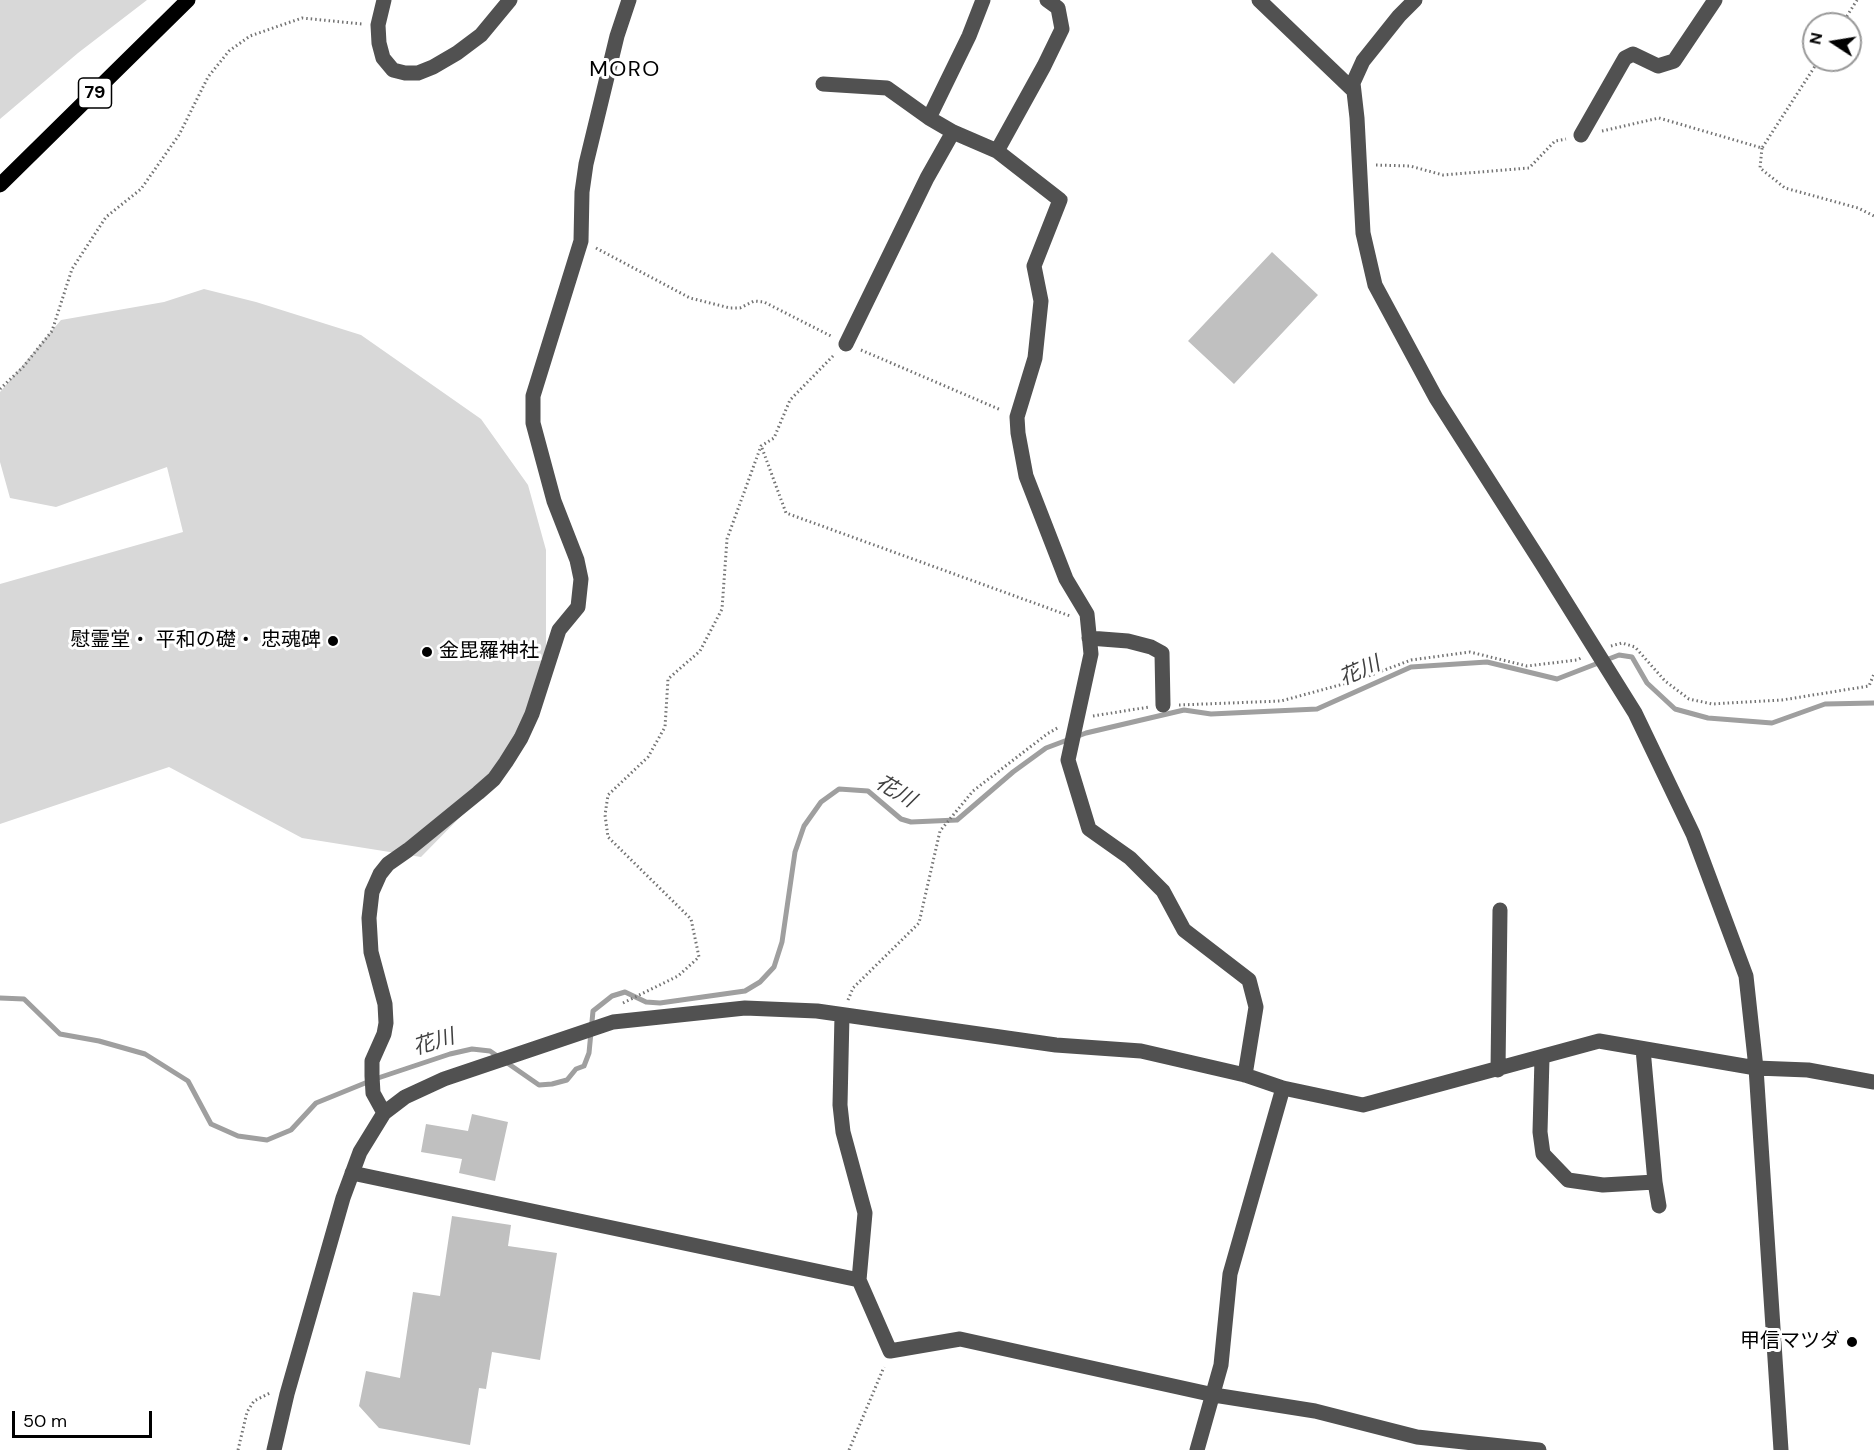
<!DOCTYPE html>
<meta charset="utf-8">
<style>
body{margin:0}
#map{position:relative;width:1874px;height:1450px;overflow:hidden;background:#fff;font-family:"DM Sans",sans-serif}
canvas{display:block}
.north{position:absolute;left:1802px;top:12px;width:60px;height:60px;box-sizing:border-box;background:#fff;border:2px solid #999;border-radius:50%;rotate:282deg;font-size:16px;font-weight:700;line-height:24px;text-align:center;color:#000}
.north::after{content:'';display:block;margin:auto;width:21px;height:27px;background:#000;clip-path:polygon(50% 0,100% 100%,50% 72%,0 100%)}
.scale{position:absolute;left:12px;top:1411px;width:140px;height:27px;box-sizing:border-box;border:3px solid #000;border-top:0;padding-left:8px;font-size:18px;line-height:21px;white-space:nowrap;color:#000;-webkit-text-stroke:4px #fff;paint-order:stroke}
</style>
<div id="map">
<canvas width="1874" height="1450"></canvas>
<div class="north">N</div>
<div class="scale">50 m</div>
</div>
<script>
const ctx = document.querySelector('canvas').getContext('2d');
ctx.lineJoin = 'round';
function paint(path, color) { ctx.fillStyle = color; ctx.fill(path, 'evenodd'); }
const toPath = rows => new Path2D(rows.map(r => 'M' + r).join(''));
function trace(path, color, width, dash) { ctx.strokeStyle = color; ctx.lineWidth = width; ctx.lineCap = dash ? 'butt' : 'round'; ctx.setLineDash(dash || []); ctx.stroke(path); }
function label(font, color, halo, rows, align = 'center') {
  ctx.font = font + ' "DM Sans","Noto Sans JP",sans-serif'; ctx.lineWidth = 6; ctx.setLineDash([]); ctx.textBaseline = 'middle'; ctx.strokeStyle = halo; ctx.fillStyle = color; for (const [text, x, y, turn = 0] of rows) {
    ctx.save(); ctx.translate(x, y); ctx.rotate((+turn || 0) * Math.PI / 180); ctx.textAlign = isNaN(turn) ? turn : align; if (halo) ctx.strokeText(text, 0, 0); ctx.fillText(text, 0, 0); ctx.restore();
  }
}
const green = toPath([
 [0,0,147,0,78,53,0,119],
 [204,289,256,302,361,335,481,419,528,485,546,550,546,659,516,760,421,857,302,838,169,767,0,824,0,584,183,532,167,467,56,507,10,498,0,462,0,392,61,320,164,302]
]);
const stream = toPath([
 [0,998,24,999,60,1034,99,1041,145,1054,188,1081,211,1124,238,1136,267,1140,291,1130,316,1103,375,1079,450,1054,472,1049,490,1051,539,1085,552,1084,567,1080,576,1069,584,1066,589,1053,593,1011,612,996,625,992,646,1002,660,1003,745,991,760,982,774,967,782,942,795,852,804,826,821,802,839,789,868,791,901,819,911,822,957,820,1013,772,1046,748,1086,733,1184,710,1211,714,1317,709,1411,667,1487,662,1557,679,1619,655,1632,657,1647,683,1675,709,1708,718,1772,723,1825,704,1874,703]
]);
const building = toPath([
 [1272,252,1318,295,1234,384,1188,341],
 [472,1114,508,1122,495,1181,459,1173,462,1159,421,1152,426,1124,468,1131],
 [452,1216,511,1225,508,1246,557,1253,540,1360,492,1352,486,1389,479,1388,470,1445,379,1428,359,1406,366,1371,400,1378,413,1292,440,1296]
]);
const path = toPath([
 [1842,24,1857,0],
 [1602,131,1659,118,1762,148,1819,60],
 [1762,148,1760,168,1785,188,1858,208,1874,216],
 [1376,165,1410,166,1443,175,1529,168,1555,141,1566,139],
 [596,248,690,298,730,308,740,308,754,301,764,302,831,336],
 [861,350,1001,410],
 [0,389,23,367,52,331,72,269,106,217,141,189,179,135,208,77,229,51,250,36,302,18,362,24],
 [762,448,786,513,1070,616],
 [1611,646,1622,643,1635,647,1665,681,1689,699,1712,704,1782,700,1869,686,1874,674],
 [1179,705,1281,701,1358,680,1411,660,1470,652,1527,666,1577,660,1583,657],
 [1093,716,1149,707],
 [848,1000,853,988,919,923,940,831,973,791,1047,734,1059,727],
 [623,1003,678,976,699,957,691,919,608,837,605,815,608,795,648,757,665,727,668,679,700,651,722,609,727,539,761,446,774,438,790,400,834,355],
 [238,1450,247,1412,254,1401,270,1393],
 [849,1450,884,1367]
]);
const minor = toPath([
 [384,0,378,25,379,43,383,58,393,70,405,73,418,73,433,67,457,53,481,35,510,0],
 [983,0,969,36,929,118,953,132,997,151,1060,200,1034,266,1041,301,1035,358,1017,417,1018,433,1026,476,1066,579,1087,614,1091,654,1068,760,1089,829,1130,858,1163,891,1184,930,1249,980,1256,1007,1245,1075],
 [1259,0,1353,90],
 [1415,0,1399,16,1363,61,1353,83,1357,118,1363,233,1375,285,1436,398,1542,564,1635,713,1693,834,1746,976,1756,1068,1781,1450],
 [823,84,887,88,929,118],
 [1581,135,1625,58,1633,54,1658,66,1674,61,1715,0],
 [997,151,1044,66,1062,29,1058,8,1047,0],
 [846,344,927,178,953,132],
 [1089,638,1128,641,1151,647,1162,653,1163,705],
 [842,1015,840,1105,843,1132,865,1213,859,1280,890,1351,960,1339,1214,1395,1315,1411,1417,1437,1539,1450],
 [1643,1049,1655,1182,1659,1206],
 [1542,1058,1540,1132,1543,1154,1568,1180,1603,1185,1655,1182],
 [1498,1070,1500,910],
 [384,1113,373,1093,372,1076,372,1061,384,1034,386,1023,385,1004,371,952,369,918,372,892,380,874,388,864,408,850,478,793,494,779,506,762,521,738,532,714,559,630,578,607,581,579,577,560,554,501,533,423,533,396,581,241,582,192,586,164,617,36,629,0],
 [352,1173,859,1280],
 [274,1450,287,1394,343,1198,360,1152,384,1113,405,1097,444,1079,613,1022,745,1008,817,1011,1056,1045,1141,1051,1245,1075,1283,1088,1363,1105,1599,1041,1756,1068,1808,1070,1874,1082],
 [1197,1450,1221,1365,1230,1274,1283,1088]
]);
const major = toPath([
 [0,185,188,0]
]);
const markers = [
 [333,641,6,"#000"],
 [427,652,6,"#000"],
 [1852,1342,6,"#000"]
];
const shields = [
 [95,93,33]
];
const shieldNames = [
 ["79",95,93]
];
const poiNames = [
 ["慰霊堂・ 平和の礎・ 忠魂碑",321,641],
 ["金毘羅神社",439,652,"left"],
 ["甲信マツダ",1840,1342]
];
const waterNames = [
 ["花川",1360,672,-24],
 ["花川",895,792,31],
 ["花川",434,1043,-17]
];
const quarterNames = [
 ["MORO",625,70]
];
paint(green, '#d8d8d8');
trace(stream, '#9f9f9f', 5);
paint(building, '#c0c0c0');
trace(path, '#737373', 3, [1.5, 3]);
trace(minor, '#515151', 15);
trace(major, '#000', 15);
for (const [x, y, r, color] of markers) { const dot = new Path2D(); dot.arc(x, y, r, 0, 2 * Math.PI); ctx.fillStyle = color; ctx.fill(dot); trace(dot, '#fff', 2); }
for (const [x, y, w] of shields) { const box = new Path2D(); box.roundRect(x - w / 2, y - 15, w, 30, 4.5); ctx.fillStyle = '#fff'; ctx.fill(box); trace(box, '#000', 1.5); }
label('bold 18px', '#000', null, shieldNames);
label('20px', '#000', '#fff', poiNames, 'right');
label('italic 21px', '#404040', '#fff', waterNames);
ctx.letterSpacing = '1.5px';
label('22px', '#000', '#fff', quarterNames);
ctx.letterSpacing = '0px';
</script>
